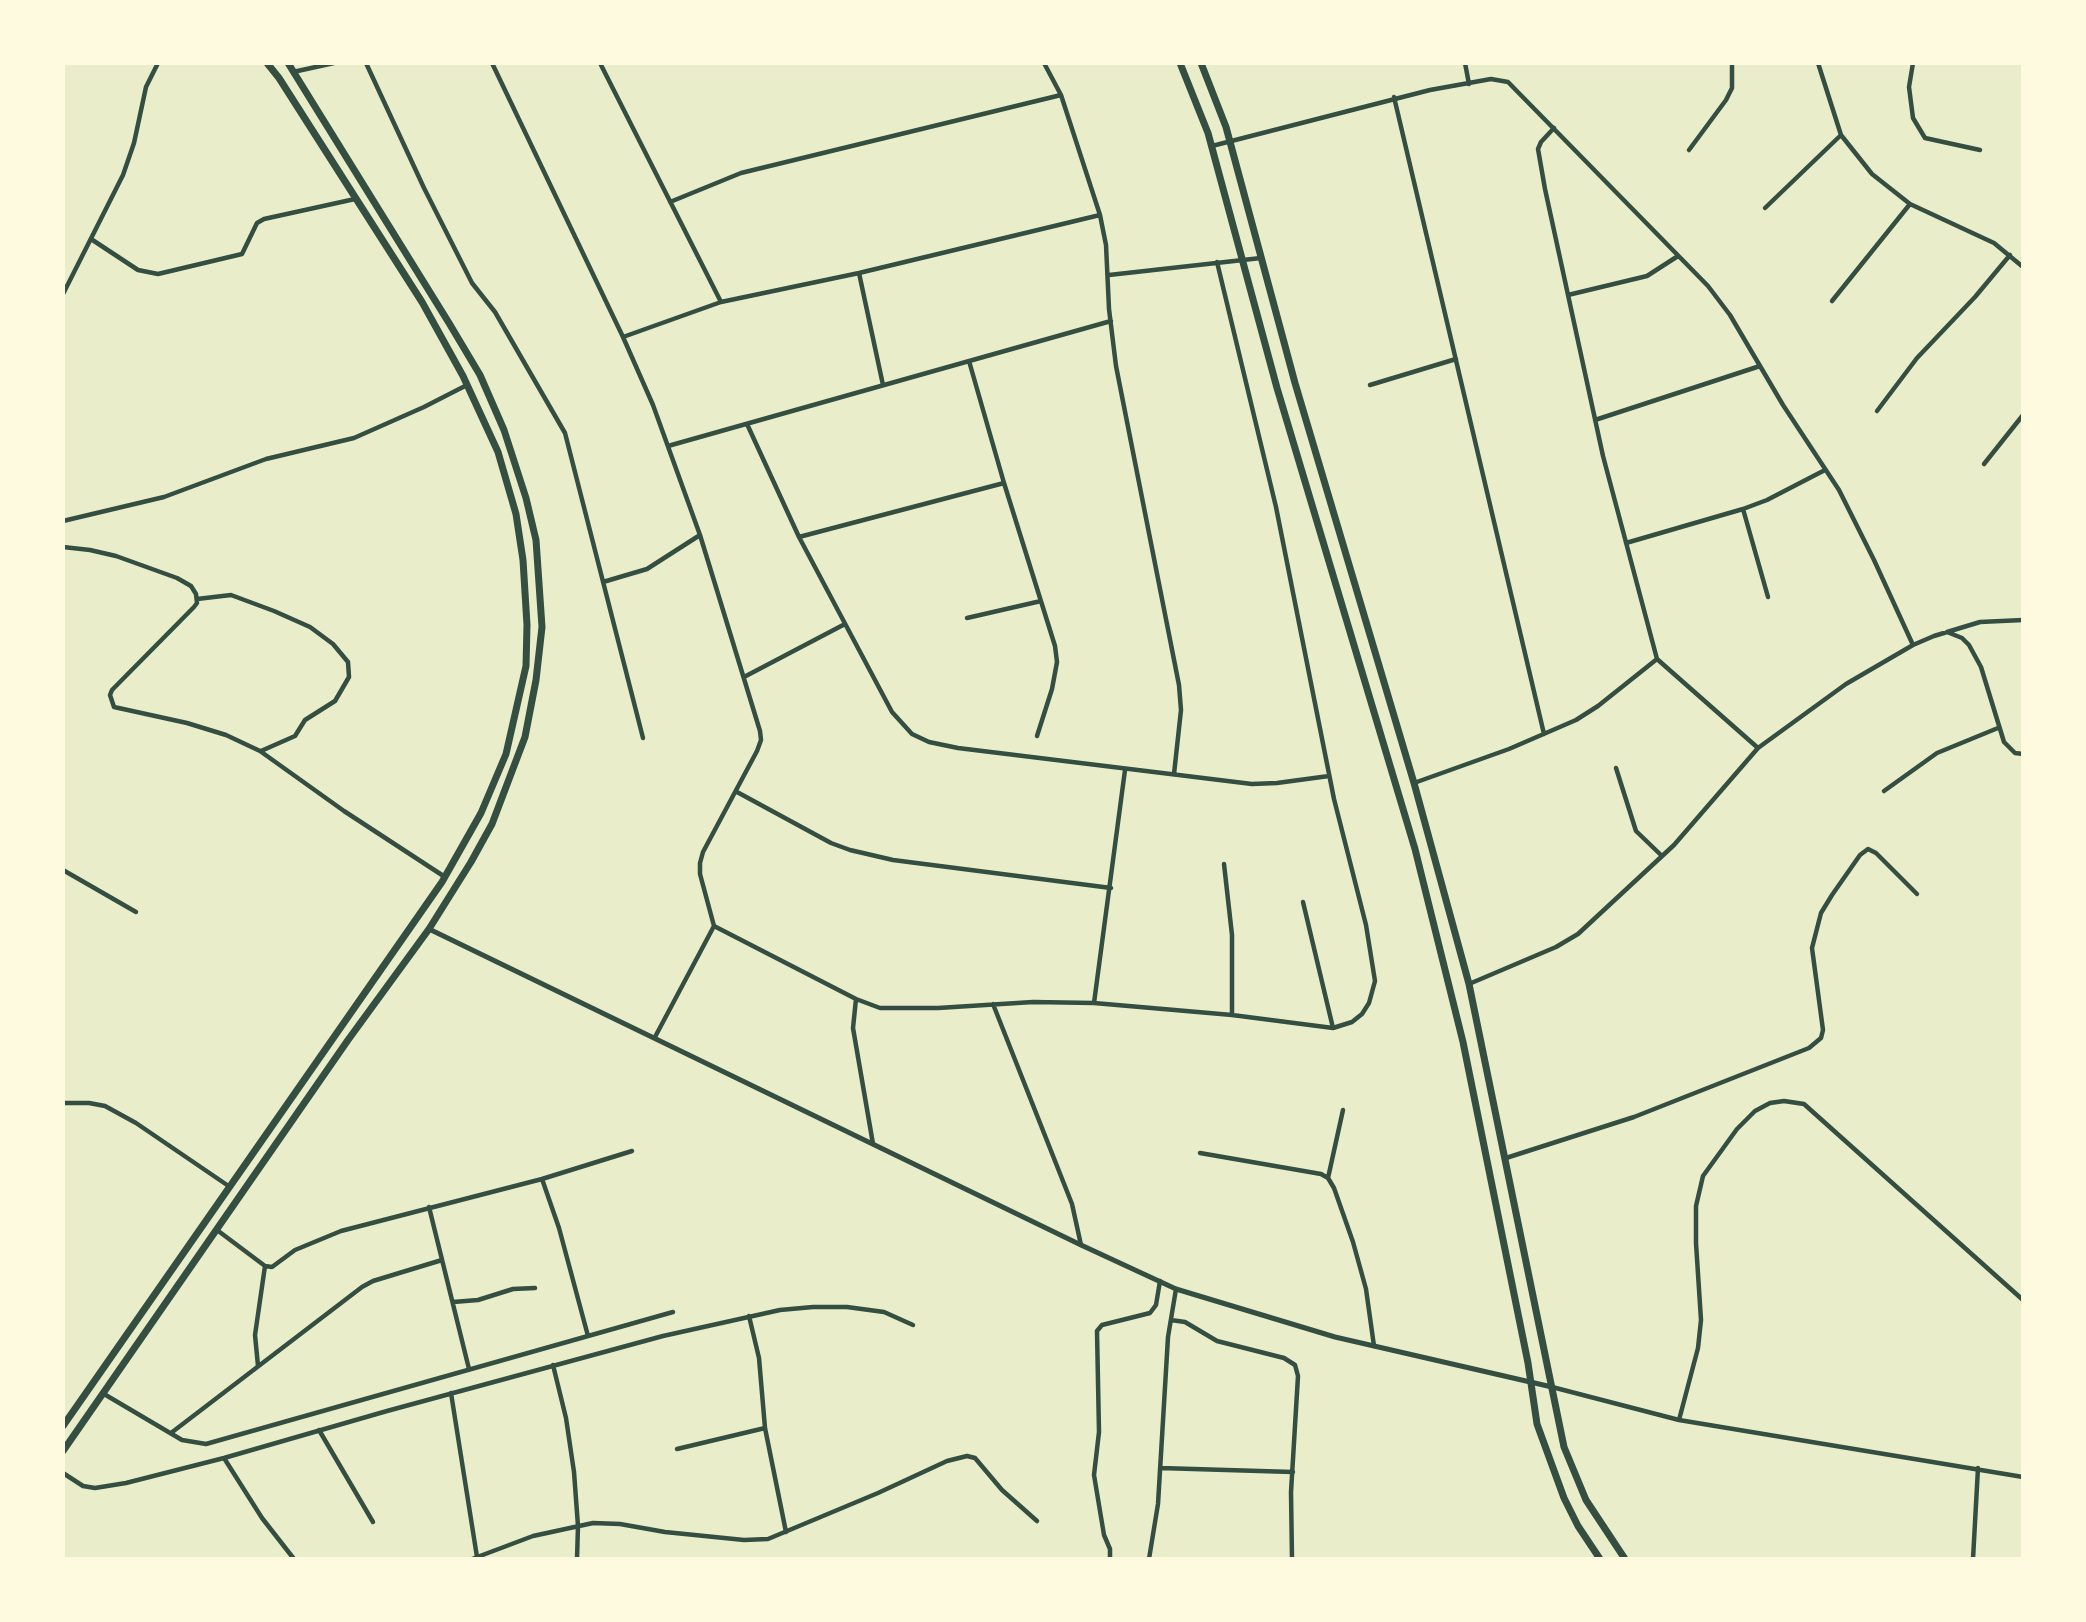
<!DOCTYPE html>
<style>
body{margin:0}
#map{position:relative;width:2086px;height:1622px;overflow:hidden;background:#e9edc9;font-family:"PT Sans Narrow",sans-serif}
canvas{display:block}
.frame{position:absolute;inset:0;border:65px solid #fefae0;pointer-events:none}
</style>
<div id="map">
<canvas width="2086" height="1622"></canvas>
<div class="frame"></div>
</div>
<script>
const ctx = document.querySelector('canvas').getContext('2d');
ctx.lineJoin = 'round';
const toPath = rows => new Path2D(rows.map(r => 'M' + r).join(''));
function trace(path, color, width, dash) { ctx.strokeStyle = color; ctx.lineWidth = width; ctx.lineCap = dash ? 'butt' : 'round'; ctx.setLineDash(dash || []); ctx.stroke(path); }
const minor = toPath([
 [366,63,424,188,472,283,495,312,565,433,643,738],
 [492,63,623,337,653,405,700,535,760,731,761,740,757,751,703,852,700,863,700,874,714,926,655,1037],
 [600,63,721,302],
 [1044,63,1061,95,1100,215,1106,245,1109,309,1116,366,1179,685,1181,710,1174,774],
 [1465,63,1469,84],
 [1818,63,1841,135,1872,174,1910,204,1994,243,2023,267],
 [1913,63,1909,87,1913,118,1925,138,1980,150],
 [293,72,334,63],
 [1394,97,1544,734],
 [1554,128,1541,142,1538,149,1545,189,1603,456,1657,659,1758,748],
 [1212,146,1430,90,1491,79,1508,82,1708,286,1730,315,1783,405,1839,490,1874,560,1913,645],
 [1689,150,1726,100,1732,88,1732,63],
 [670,202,741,173,1061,95],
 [1765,208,1841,135],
 [91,239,138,270,158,274,242,254,257,223,264,219,355,199],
 [859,273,883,385],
 [1109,275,1261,258],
 [63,294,123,175,134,143,146,87,158,63],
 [1568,295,1647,276,1678,256],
 [1832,301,1910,204],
 [623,337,721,302,859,273,1100,215],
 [969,361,1004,483,1055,646,1057,662,1052,689,1037,736],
 [1370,385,1456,359],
 [1877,411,1917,358,1975,297,2010,255],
 [1595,420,1760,366],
 [747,424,799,537,892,712,912,734,929,742,958,748,1252,784,1277,783,1329,776],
 [668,446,1111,321],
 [1984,464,2023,415],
 [1743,509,1768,597],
 [63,521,164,497,266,459,354,438,424,407,467,385],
 [799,537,1004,483],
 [1626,543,1743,509,1767,500,1825,470],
 [63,547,90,550,116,556,177,578,191,586,196,594,197,603,194,607,112,690,110,695,114,707,187,723,226,735,260,751,344,811,445,877],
 [603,582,647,569,700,535],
 [197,599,231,595,274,611,310,627,333,644,348,662,349,677,335,701,305,720,295,736,261,751],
 [967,618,1041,601],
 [1947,632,1962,638,1969,645,1981,667,2004,742,2015,753,2023,754],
 [744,677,845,624],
 [1616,768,1636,831,1662,856],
 [1414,783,1509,749,1576,720,1598,706,1657,659],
 [1884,791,1937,753,1998,728],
 [737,792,831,843,850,850,893,860,1111,888],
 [1224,864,1232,935,1232,1015],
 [63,870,136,912],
 [1303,902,1333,1028],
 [714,926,856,999,880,1008,938,1008,1033,1002,1094,1003,1232,1015,1333,1028,1352,1022,1362,1014,1369,1003,1375,981,1366,925,1334,799,1276,507,1217,262],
 [1469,984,1556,947,1578,934,1674,845,1758,748,1846,684,1913,645,1934,636,1980,622,2023,620],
 [856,999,853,1028,873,1144],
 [1094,1003,1125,770],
 [993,1004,1072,1204,1081,1245],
 [63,1103,89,1103,105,1106,136,1123,230,1187],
 [1200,1153,1321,1174,1328,1178,1334,1188,1353,1242,1366,1289,1374,1346],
 [1506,1158,1634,1117,1809,1048,1821,1038,1823,1030,1812,948,1821,913,1832,895,1860,855,1868,849,1876,853,1917,894],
 [1328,1178,1343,1110],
 [542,1179,559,1228,588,1336],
 [429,1207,469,1369],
 [217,1230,265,1266,272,1267,295,1250,341,1231,542,1179,632,1151],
 [453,1302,478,1300,513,1289,535,1288],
 [749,1316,759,1358,765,1428,786,1532],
 [1171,1320,1185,1322,1217,1341,1284,1358,1295,1365,1298,1376,1291,1492,1292,1559],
 [553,1365,566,1418,574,1472,578,1526,577,1559],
 [258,1366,255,1335,265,1266],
 [1552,1387,1679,1420,2023,1477],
 [451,1393,477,1557],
 [104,1394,182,1440,206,1444,673,1312],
 [1679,1420,1698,1348,1701,1320,1696,1243,1696,1206,1703,1176,1737,1129,1755,1111,1770,1103,1784,1101,1804,1104,2023,1300],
 [319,1430,373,1522],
 [171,1433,362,1287,373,1281,442,1260],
 [677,1449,765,1428],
 [224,1458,262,1518,294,1559],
 [1160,1468,1293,1472],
 [63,1473,83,1486,95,1488,126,1483,224,1458,387,1411,663,1336,780,1310,813,1307,847,1307,884,1312,913,1325],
 [472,1559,533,1536,593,1523,620,1524,665,1532,744,1540,768,1539,878,1493,947,1461,967,1456,975,1458,1002,1490,1037,1521],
 [1110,1559,1110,1549,1104,1535,1094,1475,1099,1432,1097,1331,1102,1325,1150,1313,1156,1305,1160,1281],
 [1149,1559,1158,1504,1168,1337,1176,1289],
 [1973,1559,1978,1468]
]);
const tertiary = toPath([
 [429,929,1081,1245,1176,1289,1335,1337,1552,1387]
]);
const trunk = toPath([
 [1180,63,1208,133,1277,388,1415,849,1463,1042,1528,1363,1537,1424,1564,1498,1578,1526,1600,1559],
 [1201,63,1226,127,1295,383,1414,783,1469,984,1564,1447,1586,1500,1625,1559],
 [63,1426,442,882,481,813,506,754,526,666,527,625,523,560,516,514,498,452,463,376,422,302,279,78,267,63],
 [63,1451,348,1040,429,929,471,862,492,824,525,737,536,680,542,627,536,540,526,498,504,430,480,375,449,323,288,63]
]);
trace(minor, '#344e41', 4.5);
trace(tertiary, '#344e41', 5);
trace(trunk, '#344e41', 7);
</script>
